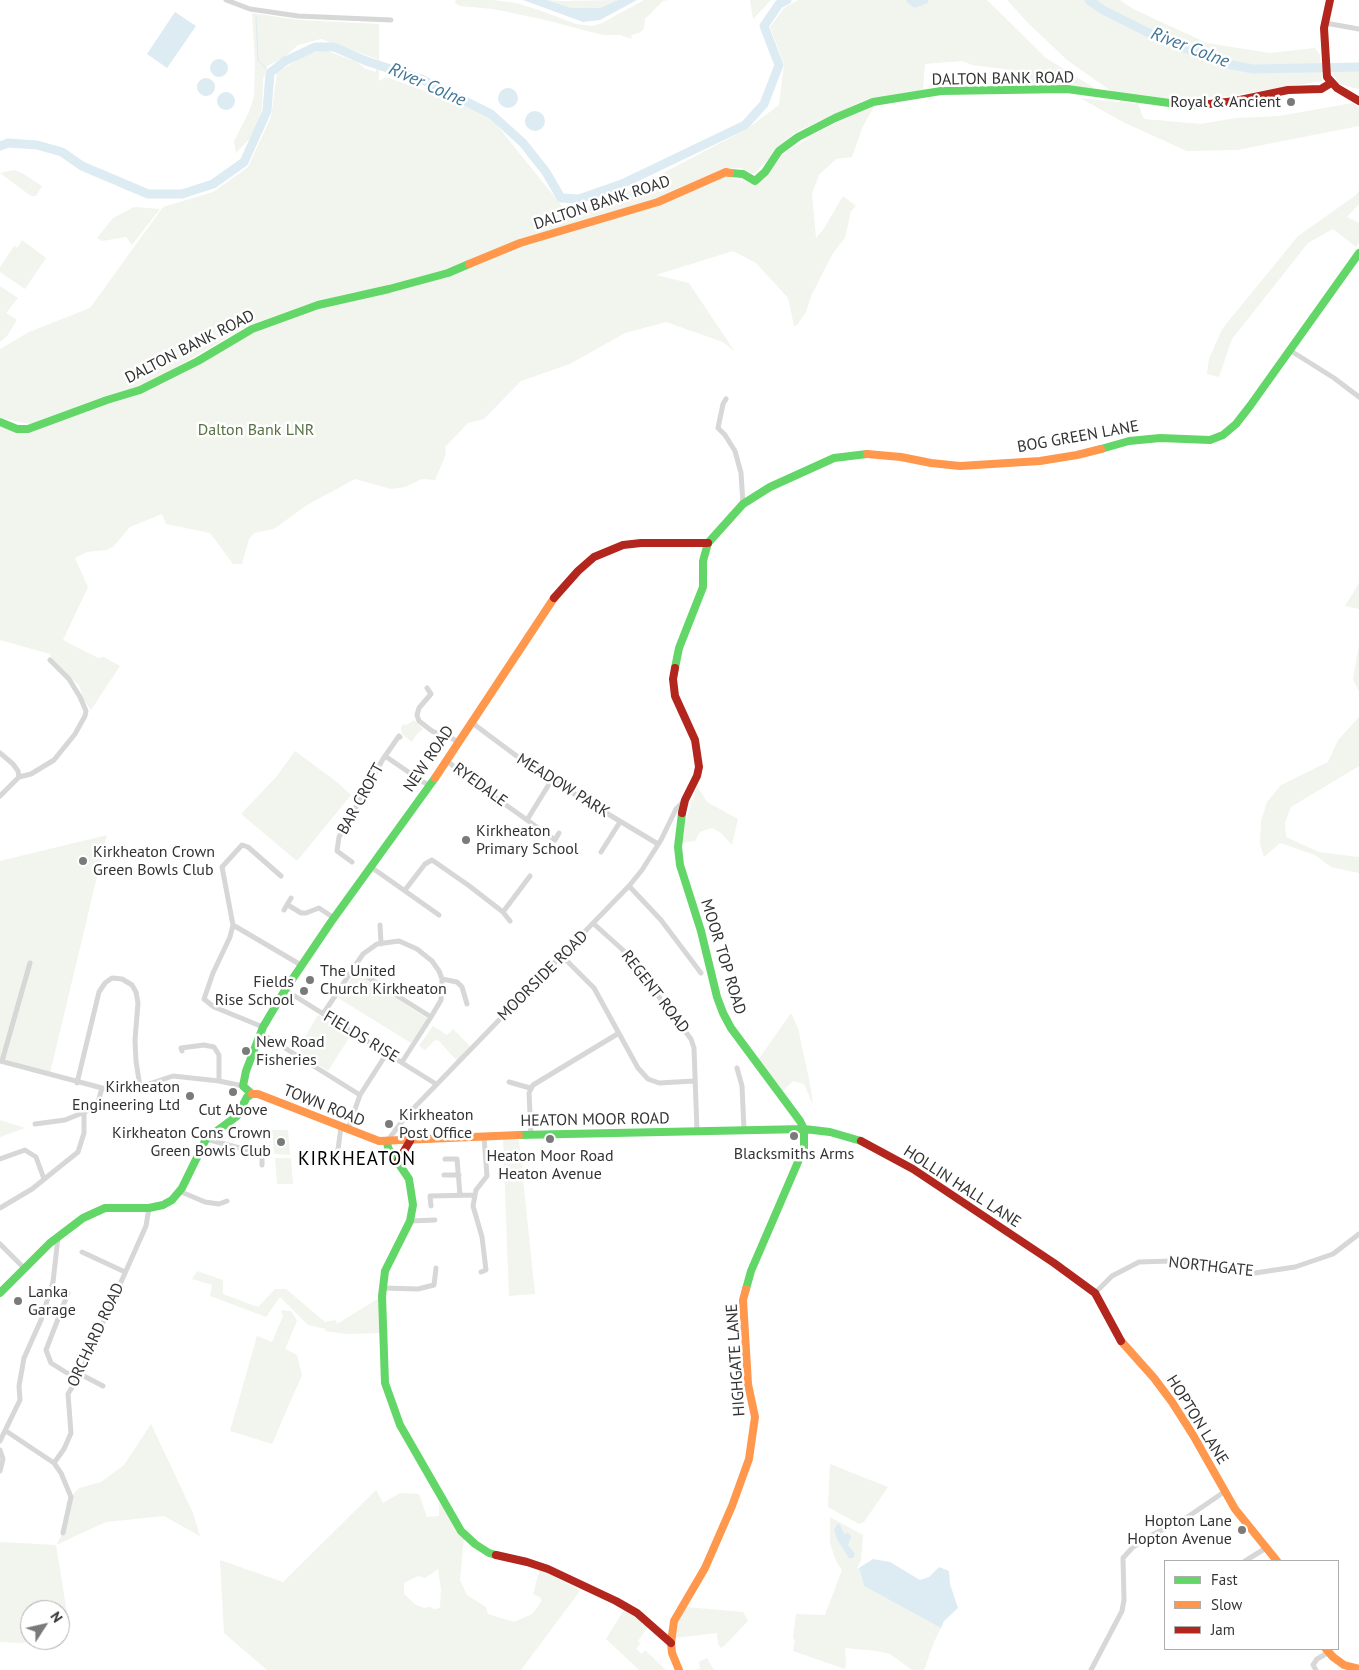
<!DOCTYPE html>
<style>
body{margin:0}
#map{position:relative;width:1359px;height:1670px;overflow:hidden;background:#fff;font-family:"PT Sans",sans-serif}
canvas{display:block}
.legend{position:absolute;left:1164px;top:1560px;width:175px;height:90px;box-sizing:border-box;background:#fff;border:1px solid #adadad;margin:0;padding:6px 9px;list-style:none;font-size:15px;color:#333}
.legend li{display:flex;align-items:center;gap:10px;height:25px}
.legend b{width:25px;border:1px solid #adadad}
.north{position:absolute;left:20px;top:1600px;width:50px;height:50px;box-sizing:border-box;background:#fff;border:1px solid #adadad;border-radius:50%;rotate:55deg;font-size:14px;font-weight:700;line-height:20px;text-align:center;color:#333}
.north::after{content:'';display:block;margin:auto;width:18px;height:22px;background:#7a7a7a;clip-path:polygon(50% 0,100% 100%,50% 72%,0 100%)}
</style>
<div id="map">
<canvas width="1359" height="1670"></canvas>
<ul class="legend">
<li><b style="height:6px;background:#63d668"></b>Fast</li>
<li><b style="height:6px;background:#ff974d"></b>Slow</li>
<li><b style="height:6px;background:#b3261e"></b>Jam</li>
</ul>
<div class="north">N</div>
</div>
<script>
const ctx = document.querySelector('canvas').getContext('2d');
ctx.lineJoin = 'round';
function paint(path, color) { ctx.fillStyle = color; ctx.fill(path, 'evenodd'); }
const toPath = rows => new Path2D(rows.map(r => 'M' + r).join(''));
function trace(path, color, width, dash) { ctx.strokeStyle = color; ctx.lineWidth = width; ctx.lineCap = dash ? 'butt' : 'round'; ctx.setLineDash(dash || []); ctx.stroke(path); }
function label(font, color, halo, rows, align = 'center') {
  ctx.font = font + ' "PT Sans",sans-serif'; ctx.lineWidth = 5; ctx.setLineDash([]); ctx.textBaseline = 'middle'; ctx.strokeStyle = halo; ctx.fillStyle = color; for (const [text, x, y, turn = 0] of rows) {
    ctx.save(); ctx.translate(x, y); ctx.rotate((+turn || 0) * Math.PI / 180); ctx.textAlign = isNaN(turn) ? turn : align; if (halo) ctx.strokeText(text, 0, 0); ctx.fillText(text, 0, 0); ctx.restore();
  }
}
const green = toPath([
 [456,0,493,0,516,3,539,10,576,24,592,26,602,23,644,0,669,0,663,1,645,19,644,29,639,33,631,35,632,39,620,35,603,35,541,19,493,9,460,6,455,3],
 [547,0,563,1,618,0,600,8,571,8],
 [750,0,771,0,753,19],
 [798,0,987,0,1046,58,1096,89,1054,86,1016,86,1019,71,972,65,962,61,925,64,923,90,865,100,794,133,754,174,741,168,723,169,653,200,603,214,606,221,659,206,726,176,754,184,764,178,783,154,822,130,875,105,863,126,852,157,836,159,819,175,812,194,816,238,823,230,843,196,856,206,851,211,845,238,833,253,811,296,806,312,797,325,794,326,788,298,756,263,733,251,656,275,689,283,735,352,723,342,666,322,625,333,570,364,521,381,484,419,468,423,445,447,446,454,435,480,422,479,405,487,391,489,355,479,307,505,274,529,254,533,249,539,242,564,233,564,210,533,166,524,162,514,130,527,113,547,106,550,87,552,75,558,88,587,63,640,98,658,104,657,120,666,91,710,83,699,79,685,52,661,50,654,0,640,0,427,26,433,150,390,184,373,255,331,294,313,354,300,356,292,315,302,249,325,172,370,138,387,105,396,30,424,0,418,0,349,29,332,90,308,163,207,213,192,248,167,271,117,277,73,304,55,325,50,357,62,366,69,376,72,377,59,321,39,298,45,283,58,267,66,263,80,262,109,252,136,236,153,234,141,249,112,254,97,255,62,252,13,299,20,379,24,379,81,386,77,454,101,491,118,562,206,600,206,747,129,779,105,784,64,770,27,784,8],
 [1007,0,1120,0,1133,9,1207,43,1270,53,1315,48,1320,55,1322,81,1229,96,1164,100,1114,93,1067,60,1027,22],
 [1332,71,1359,71,1359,89,1338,84],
 [1080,98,1138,104,1144,119,1201,124,1236,118,1279,116,1353,103,1359,108,1359,126,1237,150,1187,151,1125,123],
 [14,170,22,173,42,186,36,196,31,196,0,173],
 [1359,191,1359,204,1347,217,1359,223,1359,242,1356,247,1333,229,1308,243,1232,339,1219,377,1207,374,1209,359,1222,329,1298,236,1356,195],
 [134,207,160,209,132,245,126,237,102,241,97,238,113,218],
 [22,240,46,258,25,289,0,272,0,267,14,246,17,248],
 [0,286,18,298,6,313,17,320,7,336,0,342],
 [1359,583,1359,609,1345,606],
 [1359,645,1359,692,1353,679],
 [1359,717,1359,766,1291,807,1285,823,1286,837,1319,852,1359,857,1359,873,1331,867,1315,855,1280,843,1264,857,1260,844,1261,821,1267,802,1281,785,1328,762,1338,740],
 [414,720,423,729,417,734,412,742,402,734,401,728,403,724,406,725],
 [295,751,337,782,351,795,297,861,241,814,276,777],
 [697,786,707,802,738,819,732,845,721,833,712,828,700,832,695,841,682,843,686,819],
 [107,835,50,1073,0,1058,0,861],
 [354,974,358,974,427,1018,426,1022,411,1043,338,998],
 [791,1013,798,1028,810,1084,813,1105,804,1084,793,1081,783,1091,758,1060],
 [318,1015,351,1035,328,1071,299,1053,306,1042,303,1040],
 [433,1026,447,1035,453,1029,470,1046,457,1061,439,1041,435,1040,425,1050,419,1046],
 [0,1120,25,1128,0,1137],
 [272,1130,288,1130,290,1155,274,1154],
 [503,1138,519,1140,535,1294,509,1296],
 [275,1158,291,1158,293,1184,277,1184],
 [197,1271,223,1280,223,1294,258,1307,275,1289,286,1289,325,1322,336,1320,337,1324,379,1298,380,1333,346,1334,324,1331,326,1329,308,1325,280,1297,266,1317,210,1296,212,1285,192,1279],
 [281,1310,291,1311,297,1321,285,1349,297,1355,302,1375,272,1444,230,1431,257,1336,272,1342,283,1316],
 [151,1424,193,1513,200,1536,164,1516,106,1522,56,1545,69,1625,60,1630,60,1610,30,1610,30,1640,36,1640,21,1643,0,1642,0,1542,56,1545,63,1533,67,1501,79,1488,101,1482,124,1465],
 [830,1464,888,1487,864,1522,859,1524,828,1507],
 [376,1490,383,1503,400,1493,419,1494,427,1517,439,1516,439,1502,464,1538,460,1580,467,1595,486,1607,488,1614,514,1622,532,1614,541,1602,541,1598,533,1594,540,1568,580,1591,521,1670,267,1670,224,1633,220,1560,283,1582],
 [438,1569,441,1589,440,1608,434,1609,430,1607,424,1608,416,1605,404,1594,404,1583,418,1576,425,1578],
 [830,1517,863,1535,861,1560,857,1568,859,1568,864,1586,941,1628,934,1642,924,1670,912,1670,890,1654,877,1651,845,1648,846,1663,845,1669,793,1651,795,1641,793,1638,796,1614,825,1615,842,1570,836,1561,830,1543],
 [687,1607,743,1612,748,1621,724,1646,721,1648,718,1644,717,1633,674,1638,678,1622],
 [625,1608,648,1627,638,1641,640,1644,636,1649,642,1654,645,1650,666,1670,639,1670,606,1639],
 [707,1658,714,1670,694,1670,700,1669,699,1662]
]);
const water = toPath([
 [523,0,547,0,571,8,600,8,618,0,637,0,600,20,583,22],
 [175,12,196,26,167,68,147,54],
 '210 68a9 9 0 1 1 18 0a9 9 0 1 1-18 0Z',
 '197 87a9 9 0 1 1 18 0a9 9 0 1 1-18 0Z',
 '498 98a10 10 0 1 1 20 0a10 10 0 1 1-20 0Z',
 '217 101a9 9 0 1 1 18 0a9 9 0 1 1-18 0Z',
 '525 121a10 10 0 1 1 20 0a10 10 0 1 1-20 0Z',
 [838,1523,841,1527,844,1534,848,1533,851,1536,848,1545,855,1554,853,1558,849,1558,837,1539,834,1530],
 [873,1559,890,1562,920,1580,929,1577,939,1567,949,1571,950,1584,958,1608,944,1621,941,1628,864,1586,859,1568]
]);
const stream = toPath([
 [256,17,258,60,270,73]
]);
const river = toPath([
 [911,0,915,3,924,0],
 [1089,0,1103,10,1155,36,1222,63,1253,69,1359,67],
 [0,146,8,143,37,145,62,152,82,166,148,194,182,194,213,184,244,162,267,111,270,73,285,61,315,47,334,47,366,61,421,79,491,114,523,143,546,172,561,198,579,199,622,184,745,125,764,104,779,65,764,26,779,4,787,0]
]);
const street = toPath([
 [226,0,250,9,298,16,391,20],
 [1325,23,1359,29],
 [1291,351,1334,378,1359,397],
 [726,399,723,404,718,428,725,435,735,451,741,473,743,504],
 [427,688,431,694,419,708,417,715,419,721,432,731,439,734,446,735,458,742],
 [471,722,538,772,658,844],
 [0,753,13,764,18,771,19,777,0,796],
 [385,756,423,782,430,785],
 [446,760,464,775,555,840,559,833],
 [19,777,31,774,54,760,75,734,85,716,86,711,80,697,69,679,50,660],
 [527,820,551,781],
 [601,852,620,822],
 [352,862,337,851,339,837,383,759,399,736,400,737],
 [371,867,439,915],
 [629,886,661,920,701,973],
 [405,890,425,864,432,860,468,885,503,912,510,921],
 [288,905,301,913,306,913,319,908,334,918],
 [284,910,291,898],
 [503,912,530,876],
 [594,924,624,951,691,1039,694,1048,697,1131],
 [233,925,301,965],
 [380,925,381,944],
 [562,956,594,988,638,1068,648,1079,659,1083,694,1081],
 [353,968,431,1017],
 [442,979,457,982,462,987,467,1004],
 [285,990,436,1084],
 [323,1014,363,954,377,944,399,941,417,949,432,961,439,971,442,979,441,1000,431,1017,402,1062],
 [263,1027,214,1007,204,999,213,973,230,937,233,925,222,867,242,845,248,847,281,876],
 [261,1033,360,1095],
 [182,1051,181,1048,204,1045,214,1047,219,1055,219,1081],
 [0,1061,102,1088,126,1089,140,1087,173,1076,219,1081,243,1086],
 [2,1061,30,963],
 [737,1068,742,1086,744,1130],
 [509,1082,530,1088],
 [77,1083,99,992,105,983,112,978,122,979,132,985,136,992,138,1003,135,1040,136,1061,140,1087],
 [35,1124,65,1120,92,1109,98,1102,102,1088],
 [348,1129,360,1095,387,1053],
 [531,1135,529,1093,533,1085,619,1033],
 [206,1139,262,1154,262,1165],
 [388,1140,407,1115,629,886,642,870,661,840,676,809,685,800],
 [337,1157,341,1127],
 [0,1159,25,1150,36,1157,44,1179],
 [445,1159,457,1159,460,1195],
 [444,1175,459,1175],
 [179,1191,205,1202,219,1204,227,1201],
 [431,1206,430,1196,475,1195],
 [0,1208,32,1189,78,1152,84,1133,84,1113],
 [410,1221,435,1220],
 [0,1244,25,1269],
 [82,1252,125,1272],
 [481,1272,486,1270,482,1237,473,1206,476,1190,487,1176,484,1137],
 [383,1288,418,1289,434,1285,436,1268],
 [68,1293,46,1350,51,1363,67,1373,80,1374,103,1386],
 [1095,1293,1112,1276,1139,1262,1171,1261,1213,1269,1255,1273,1295,1267,1333,1254,1359,1234],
 [6,1431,54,1463,61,1473,71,1497,63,1533],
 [0,1441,20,1400,19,1386,24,1358,41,1320,53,1282,58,1237],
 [0,1450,3,1459,0,1471],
 [54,1463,64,1449,71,1433,68,1394,80,1374,146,1226,149,1208],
 [1245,1561,1266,1548],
 [1091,1670,1122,1611,1124,1600,1123,1558,1133,1547,1154,1534,1186,1518,1224,1492],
 [1316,1670,1313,1665,1317,1659,1329,1652]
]);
const fast = toPath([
 [730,173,743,174,755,181,765,172,779,151,798,137,835,118,873,102,941,91,1067,89,1184,105,1201,105],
 [0,422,17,429,28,429,107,400,140,390,198,361,252,329,318,305,389,289,448,273,469,264],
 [1101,449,1129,441,1160,438,1210,440,1223,435,1236,424,1250,406,1359,253],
 [675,668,679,648,703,587,703,561,708,543,743,504,770,487,834,458,867,454],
 [682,813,678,847,680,865,701,931,717,997,723,1013,731,1028,800,1121,804,1129,804,1148,751,1271,746,1289],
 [252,1094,243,1086,246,1071,263,1027,285,990,331,922,435,778],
 [519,1135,804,1129,830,1132,861,1141],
 [387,1141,388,1148,409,1179,413,1205,410,1221,385,1271,382,1296,385,1383,400,1425,461,1531,475,1544,489,1553,496,1555],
 [0,1293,50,1243,83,1218,105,1208,149,1208,163,1205,172,1200,182,1188,206,1139,237,1116,247,1097,252,1094]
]);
const slow = toPath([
 [469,264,520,243,658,202,726,172,730,173],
 [867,454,901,457,931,463,960,466,1040,461,1077,455,1101,449],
 [435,778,554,598],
 [252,1094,258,1094,379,1141,519,1135],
 [1121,1341,1154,1378,1172,1402,1193,1435,1235,1509,1277,1561],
 [1326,1649,1333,1657,1344,1665,1359,1669],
 [679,1670,672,1653,671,1643,674,1621,705,1568,732,1506,749,1459,755,1417,748,1384,743,1300,746,1289]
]);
const jam = toPath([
 [1330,0,1324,28,1327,77,1337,88,1359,101],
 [1201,105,1235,101,1288,90,1321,89,1331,83],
 [554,598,578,571,594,557,623,545,641,543,708,543],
 [675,668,673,679,675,696,695,740,699,767,697,776,685,800,682,813],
 [861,1141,913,1169,1054,1263,1095,1293,1121,1341],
 [398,1161,410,1141],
 [496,1555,527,1562,548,1569,616,1601,637,1613,671,1643]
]);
const markers = [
 [1291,102,5,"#7a7a7a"],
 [466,840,5,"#7a7a7a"],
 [83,861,5,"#7a7a7a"],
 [310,980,5,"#7a7a7a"],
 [304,991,5,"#7a7a7a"],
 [246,1051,5,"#7a7a7a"],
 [233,1092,5,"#7a7a7a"],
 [190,1096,5,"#7a7a7a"],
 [389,1124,5,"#7a7a7a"],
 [794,1136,5,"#7a7a7a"],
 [550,1139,5,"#7a7a7a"],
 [281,1142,5,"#7a7a7a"],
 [18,1301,5,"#7a7a7a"],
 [1242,1530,5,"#7a7a7a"]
];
const streetNames = [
 ["DALTON BANK ROAD",1003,79,-1],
 ["DALTON BANK ROAD",602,203,-18],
 ["DALTON BANK ROAD",190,347,-27],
 ["BOG GREEN LANE",1078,437,-10],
 ["NEW ROAD",429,759,-56],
 ["RYEDALE",480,785,36],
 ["MEADOW PARK",563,786,32],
 ["BAR CROFT",361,799,-61],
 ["MOOR TOP ROAD",723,957,73],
 ["MOORSIDE ROAD",543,976,-45],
 ["REGENT ROAD",655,992,52],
 ["FIELDS RISE",361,1037,31],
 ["TOWN ROAD",324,1106,22],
 ["HEATON MOOR ROAD",595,1120,-1],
 ["HOLLIN HALL LANE",962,1187,33],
 ["NORTHGATE",1211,1267,6],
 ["ORCHARD ROAD",96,1335,-65],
 ["HIGHGATE LANE",736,1360,-94],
 ["HOPTON LANE",1197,1420,58]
];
const poiNames = [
 ["Royal & Ancient",1281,102,"right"],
 ["Kirkheaton",476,831],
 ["Primary School",476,849],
 ["Kirkheaton Crown",93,852],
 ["Green Bowls Club",93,870],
 ["The United",320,971],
 ["Church Kirkheaton",320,989],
 ["Fields",294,982,"right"],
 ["Rise School",294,1000,"right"],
 ["New Road",256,1042],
 ["Fisheries",256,1060],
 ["Kirkheaton",180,1087,"right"],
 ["Engineering Ltd",180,1105,"right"],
 ["Cut Above",233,1110,"center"],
 ["Kirkheaton",399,1115],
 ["Post Office",399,1133],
 ["Kirkheaton Cons Crown",271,1133,"right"],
 ["Green Bowls Club",271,1151,"right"],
 ["Blacksmiths Arms",794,1154,"center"],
 ["Heaton Moor Road",550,1156,"center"],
 ["Heaton Avenue",550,1174,"center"],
 ["Lanka",28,1292],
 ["Garage",28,1310],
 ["Hopton Lane",1232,1521,"right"],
 ["Hopton Avenue",1232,1539,"right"]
];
const parkNames = [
 ["Dalton Bank LNR",256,430]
];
const waterNames = [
 ["River Colne",1190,48,21],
 ["River Colne",427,85,24]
];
const quarterNames = [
 ["KIRKHEATON",357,1160]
];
paint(green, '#f1f5ed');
paint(water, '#ddebf3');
trace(stream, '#ddebf3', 1);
trace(river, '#ddebf3', 9);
trace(street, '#d7d7d7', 5);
trace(fast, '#63d668', 8);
trace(slow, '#ff974d', 8);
trace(jam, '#b3261e', 8);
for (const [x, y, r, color] of markers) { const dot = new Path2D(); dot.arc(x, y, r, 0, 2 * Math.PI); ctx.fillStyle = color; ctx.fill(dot); trace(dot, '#fff', 2); }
label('16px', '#333', '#fff', streetNames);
label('16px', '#333', '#fff', poiNames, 'left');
label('16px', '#56703f', '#fff', parkNames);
label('italic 18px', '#3f7597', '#fff', waterNames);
ctx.letterSpacing = '1px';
label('19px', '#000', '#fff', quarterNames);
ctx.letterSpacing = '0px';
</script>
